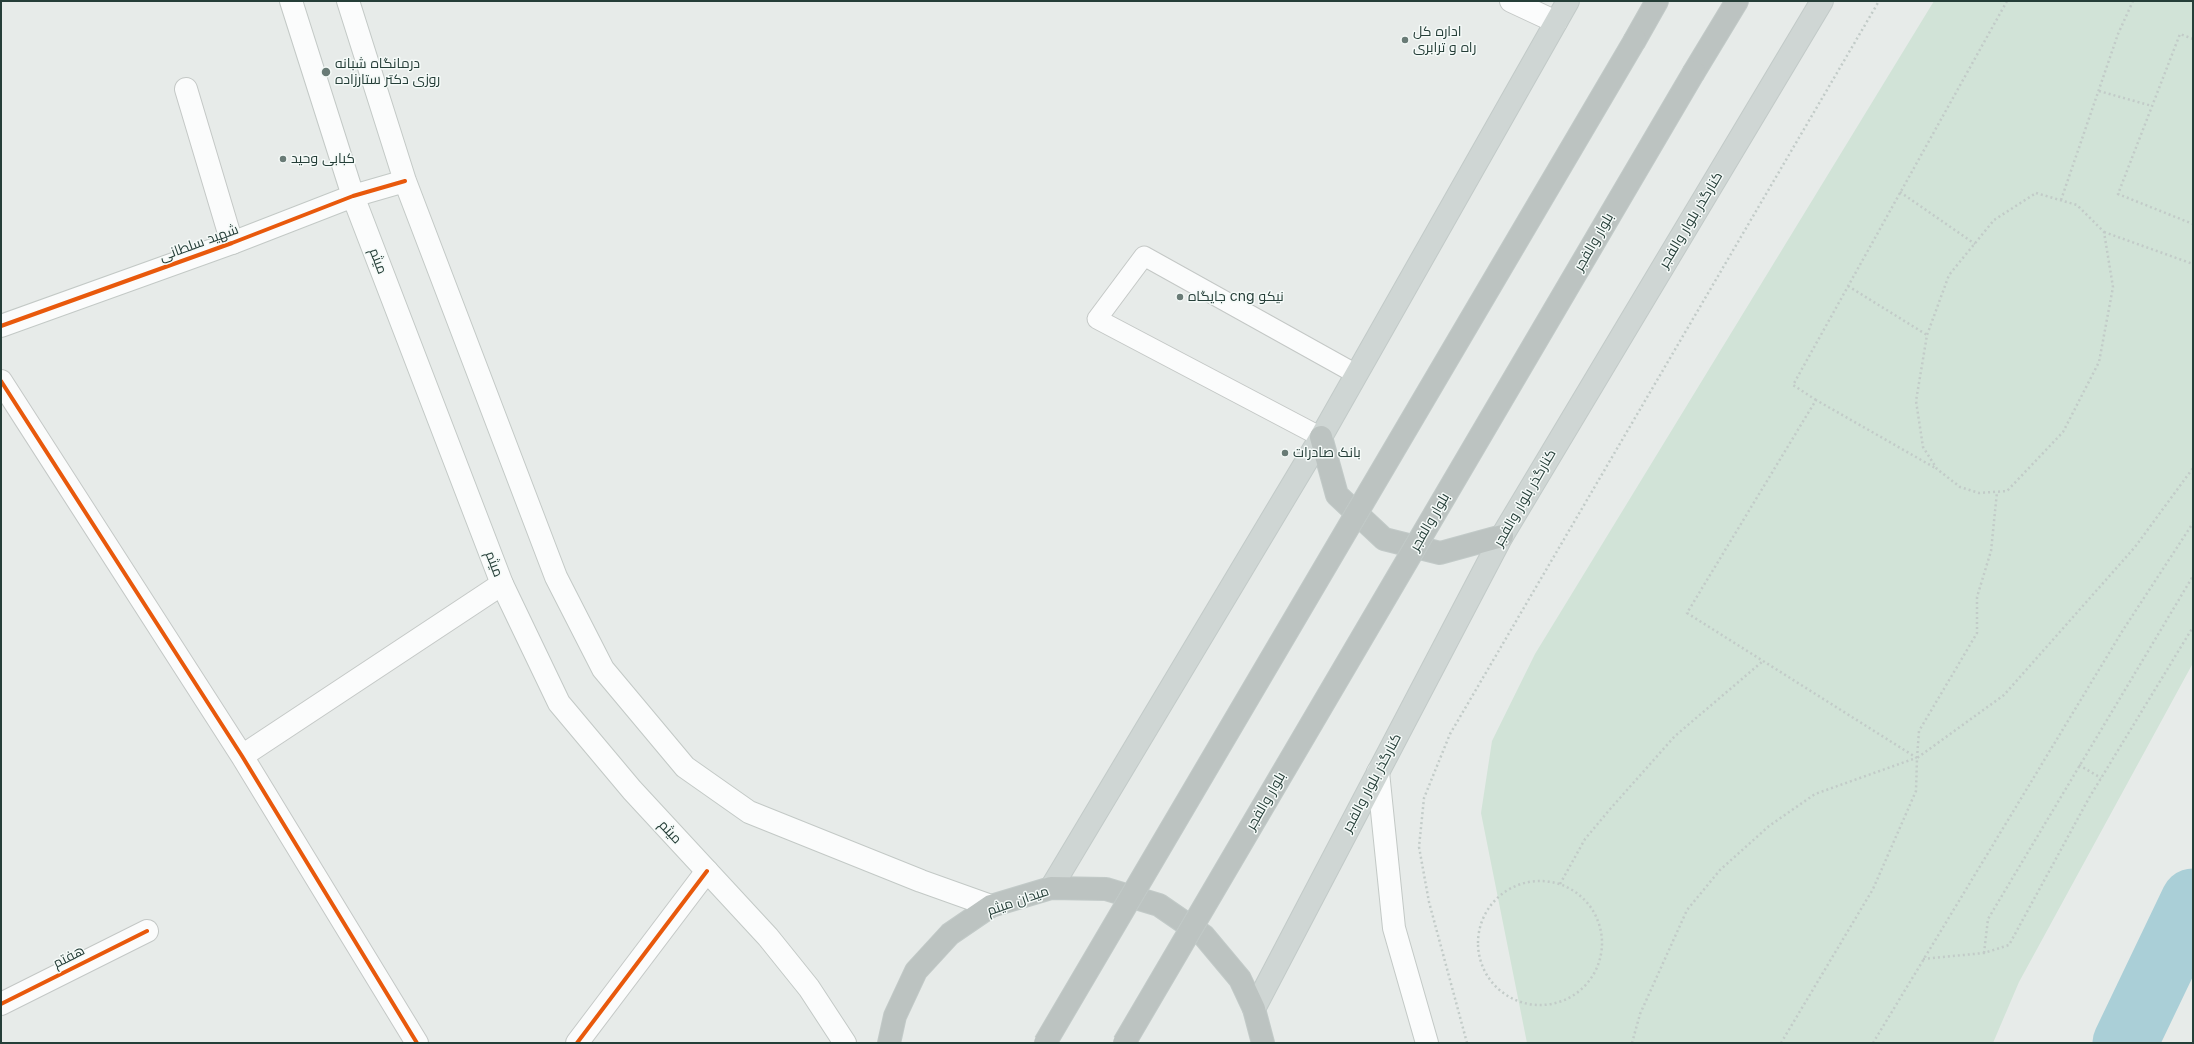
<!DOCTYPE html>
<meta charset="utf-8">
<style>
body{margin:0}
#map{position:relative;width:2194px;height:1044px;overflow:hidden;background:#e7ebe9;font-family:Inter,sans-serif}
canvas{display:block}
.frame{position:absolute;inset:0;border:2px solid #253e38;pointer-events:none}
</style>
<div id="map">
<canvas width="2194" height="1044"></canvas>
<div class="frame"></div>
</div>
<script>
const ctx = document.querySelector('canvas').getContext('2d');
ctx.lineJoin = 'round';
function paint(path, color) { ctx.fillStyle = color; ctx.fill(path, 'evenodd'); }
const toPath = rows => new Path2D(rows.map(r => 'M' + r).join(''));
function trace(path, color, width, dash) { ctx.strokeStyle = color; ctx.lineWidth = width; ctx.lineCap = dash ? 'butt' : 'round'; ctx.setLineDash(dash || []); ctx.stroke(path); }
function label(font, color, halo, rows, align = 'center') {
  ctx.font = font + ' Inter,Cairo,sans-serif'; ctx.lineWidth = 3; ctx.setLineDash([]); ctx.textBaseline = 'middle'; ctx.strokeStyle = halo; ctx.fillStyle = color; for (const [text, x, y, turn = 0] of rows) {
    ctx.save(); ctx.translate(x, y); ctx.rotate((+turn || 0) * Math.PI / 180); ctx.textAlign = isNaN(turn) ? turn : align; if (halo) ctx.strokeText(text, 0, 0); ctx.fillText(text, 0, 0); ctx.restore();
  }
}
const green = toPath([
 [1934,1,2193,1,2193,663,2019,982,1993,1043,1527,1043,1481,813,1492,741,1535,654]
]);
const river = toPath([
 [2125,1043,2193,901]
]);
const path = toPath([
 [2193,39,2180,34,2118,194,2193,224],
 [2099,91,2152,106],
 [1900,192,1975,244],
 [2036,193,2077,205,2104,232,2113,287,2099,362,2063,432,2007,491,1979,493,1960,487,1937,469,1923,447,1916,401,1927,335,1949,275,1994,220,2036,193],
 [2061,200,2118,34,2133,1],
 [2104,232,2193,264],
 [1848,286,1927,335],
 [1816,400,1793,385,2007,1],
 [1917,758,1687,613,1816,400,1937,469],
 [1917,758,1919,731,1977,633,1977,597,1991,551,1997,492],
 [2079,765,2101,778],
 '1478 943a62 62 0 1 1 124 0a62 62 0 1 1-124 0Z',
 [1560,884,1585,839,1611,808,1675,736,1763,661],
 [1984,953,1988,919,2193,576],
 [1923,959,1984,953,2009,945,2089,798,2193,627],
 [1467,1043,1429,902,1419,847,1424,798,1450,734,1879,1],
 [1632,1043,1640,1014,1687,910,1720,870,1769,826,1815,794,1916,758],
 [1781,1043,1873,889,1916,791,1917,758,2004,695,2135,547,2193,468],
 [1873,1043,2123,630,2193,523]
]);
const lane = toPath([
 [1321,437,1097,319,1144,256,1356,374]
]);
const street = toPath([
 [1511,1,1556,22],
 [186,89,232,243],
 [1,381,242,756,417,1043],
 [242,756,502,584],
 [1,1004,147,931],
 [577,1043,707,871]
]);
const secondary = toPath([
 [291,1,353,196,502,584,559,703,632,790,768,937,809,988,845,1043],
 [348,1,405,181,556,577,603,669,685,767,749,812,921,881,991,906],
 [1,326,232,243,353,196,405,181],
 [1378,772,1394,928,1427,1043]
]);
const primary = toPath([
 [1051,888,1321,437,1568,1],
 [1254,1009,1502,536,1822,1]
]);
const highway = toPath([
 [1635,40,1657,1],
 [1694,72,1737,1],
 [1321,437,1337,495,1384,539,1440,553,1502,536],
 [889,1043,895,1016,916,971,950,934,991,906,1051,888,1106,889,1159,905,1204,936,1240,979,1254,1009,1263,1043]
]);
const highwayBridge = toPath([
 [1045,1043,1635,40],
 [1124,1043,1694,72]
]);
const cycleway = toPath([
 [1,326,232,243,353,196,405,181],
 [1,381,242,756,417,1043],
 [1,1004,147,931],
 [577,1043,707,871]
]);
const markers = [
 [1405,40,4,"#697b76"],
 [326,72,5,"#697b76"],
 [283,159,4,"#697b76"],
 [1180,297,4,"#697b76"],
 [1285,453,4,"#697b76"]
];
const poiNames = [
 ["اداره کل",1413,32],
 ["راه و ترابری",1413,48],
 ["درمانگاه شبانه",335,64],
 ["روزی دکتر ستارزاده",335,80],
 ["کبابی وحید",291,159],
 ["جایگاه cng نیکو",1188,297],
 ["بانک صادرات",1293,453]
];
const streetNames = [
 ["کنارگذر بلوار والفجر",1691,220,-59],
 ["بلوار والفجر",1594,242,-60],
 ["شهید سلطانی",199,243,-20],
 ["میثم",378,261,69],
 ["کنارگذر بلوار والفجر",1525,498,-60],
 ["بلوار والفجر",1430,522,-60],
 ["میثم",494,564,69],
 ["کنارگذر بلوار والفجر",1372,783,-62],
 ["بلوار والفجر",1266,801,-60],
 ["میثم",670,832,47],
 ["میدان میثم",1018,901,-19],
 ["هفتم",69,957,-27]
];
paint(green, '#d1e3d7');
trace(river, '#aacfd7', 65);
trace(lane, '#c4c8c6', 21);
trace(street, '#c4c8c6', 24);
trace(secondary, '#c3c9c6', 24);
trace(primary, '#c2cac8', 24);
trace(highway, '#c2cac8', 24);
trace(path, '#c2cbc8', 2.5, [2, 3]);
trace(lane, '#fbfcfc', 19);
trace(street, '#fbfcfc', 22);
trace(secondary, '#fbfcfc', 22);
trace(primary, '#cfd6d4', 22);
trace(highway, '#bcc3c1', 22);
trace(highwayBridge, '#c2cac8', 24, []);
trace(highwayBridge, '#bcc3c1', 22);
trace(cycleway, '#e8590c', 4);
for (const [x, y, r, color] of markers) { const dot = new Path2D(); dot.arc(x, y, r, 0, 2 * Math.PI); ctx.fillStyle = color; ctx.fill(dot); trace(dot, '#f5faf8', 1.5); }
label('14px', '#253e38', '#f5faf8', poiNames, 'left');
label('14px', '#253e38', '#f5faf8', streetNames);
</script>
